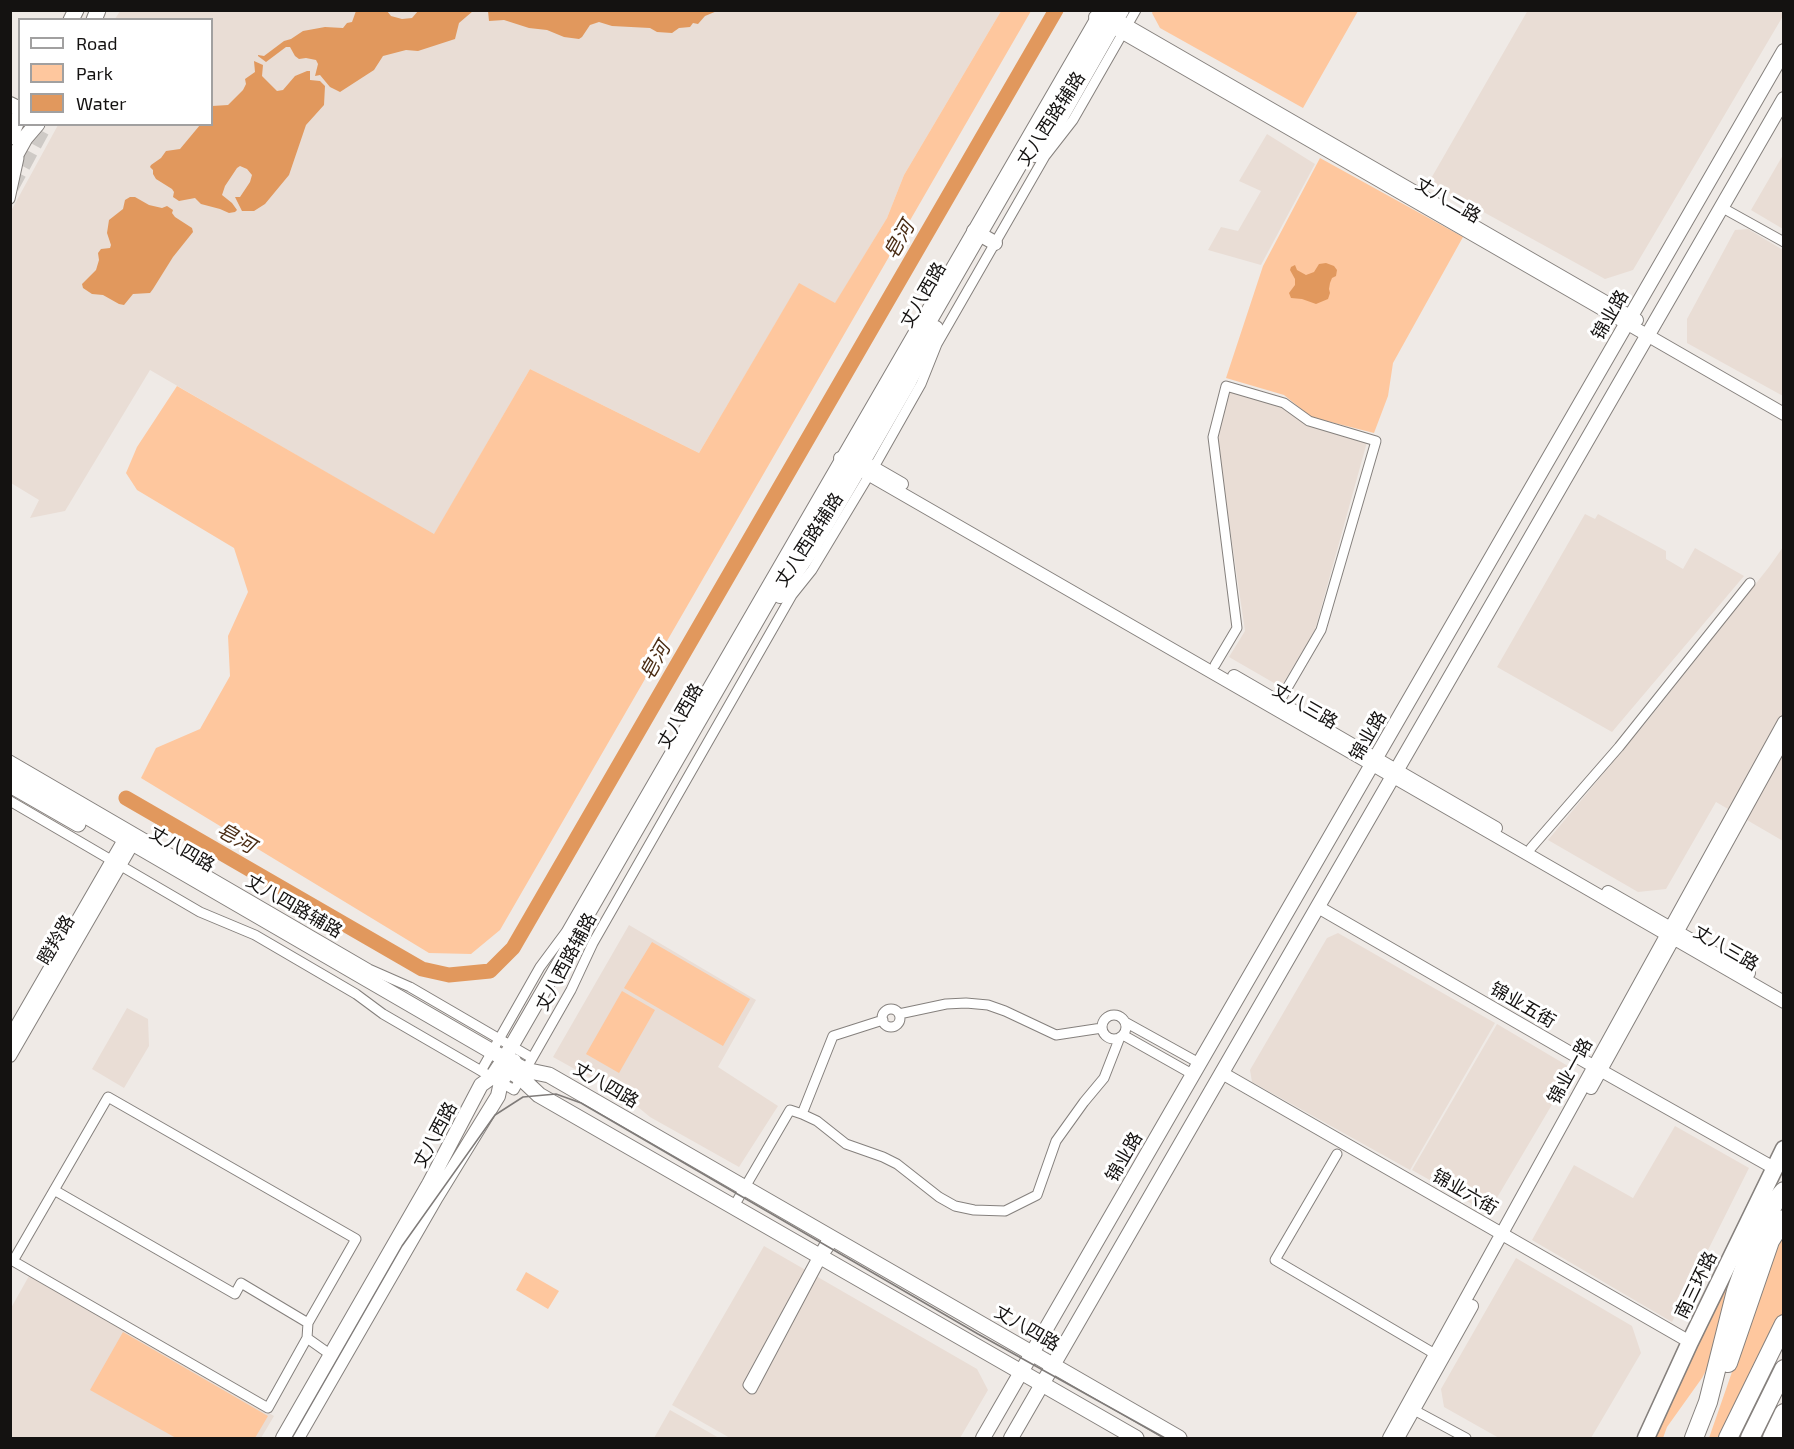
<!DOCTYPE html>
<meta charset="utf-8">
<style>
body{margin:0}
#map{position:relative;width:1794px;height:1449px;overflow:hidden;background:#efeae6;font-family:"Exo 2",sans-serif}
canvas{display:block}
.frame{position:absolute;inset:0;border:12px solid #141211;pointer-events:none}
.legend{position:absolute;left:18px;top:18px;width:195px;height:108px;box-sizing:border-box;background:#fff;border:2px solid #a1a0a0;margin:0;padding:8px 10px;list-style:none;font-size:18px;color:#141211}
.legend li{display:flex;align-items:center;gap:12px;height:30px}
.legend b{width:30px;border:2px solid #a1a0a0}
</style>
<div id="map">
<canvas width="1794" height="1449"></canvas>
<div class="frame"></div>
<ul class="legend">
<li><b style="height:8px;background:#fff"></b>Road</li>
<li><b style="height:16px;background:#fec79e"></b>Park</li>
<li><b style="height:16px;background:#e1985d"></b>Water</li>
</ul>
</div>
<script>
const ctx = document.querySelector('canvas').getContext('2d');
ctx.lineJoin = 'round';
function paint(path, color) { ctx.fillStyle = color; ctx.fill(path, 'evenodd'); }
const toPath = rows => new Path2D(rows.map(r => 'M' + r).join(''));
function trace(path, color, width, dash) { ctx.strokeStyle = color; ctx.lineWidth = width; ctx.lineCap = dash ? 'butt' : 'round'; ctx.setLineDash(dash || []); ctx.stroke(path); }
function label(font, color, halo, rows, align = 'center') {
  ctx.font = font + ' "Exo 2","Noto Sans SC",sans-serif'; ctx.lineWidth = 6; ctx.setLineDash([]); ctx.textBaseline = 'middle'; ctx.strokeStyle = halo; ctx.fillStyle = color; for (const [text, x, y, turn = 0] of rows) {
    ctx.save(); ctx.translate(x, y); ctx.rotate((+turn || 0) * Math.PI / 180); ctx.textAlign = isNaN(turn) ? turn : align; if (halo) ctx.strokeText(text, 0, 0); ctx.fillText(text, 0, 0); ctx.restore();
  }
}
const built = toPath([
 [1528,10,1783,11,1783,16,1633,270,1605,279,1429,182],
 [120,11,1001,11,904,175,887,218,835,304,799,284,699,453,530,369,434,535,150,370,65,511,30,518,39,500,11,483,11,211,58,125,212,124,212,20,115,19],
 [1267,134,1315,164,1261,265,1208,250,1221,227,1238,231,1261,191,1239,181],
 [1783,155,1783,229,1751,210],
 [1748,229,1783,250,1783,396,1687,343,1687,319,1735,230],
 [1228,390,1283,405,1305,424,1367,442,1315,630,1281,687,1229,657,1245,631,1216,434],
 [1585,514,1595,519,1598,514,1666,551,1666,559,1683,569,1695,548,1744,576,1612,732,1497,667],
 [1783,547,1783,841,1716,802,1666,889,1638,892,1548,840,1648,720,1769,567],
 [629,925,756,1000,718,1067,778,1106,739,1167,650,1117,627,1098,553,1057],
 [1338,933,1495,1023,1410,1170,1252,1082,1250,1070,1327,938],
 [127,1008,148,1019,149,1046,124,1088,92,1069],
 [1497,1024,1573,1069,1488,1213,1412,1170],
 [1675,1126,1749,1168,1672,1322,1532,1240,1574,1165,1633,1198],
 [764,1246,977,1369,988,1390,960,1438,730,1438,672,1405],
 [1516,1258,1632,1326,1641,1353,1591,1438,1499,1438,1444,1407,1441,1389],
 [29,1276,274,1416,261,1438,11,1438,11,1308],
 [670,1410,719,1438,654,1438]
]);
const green = toPath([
 [1001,11,1031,11,500,930,471,954,429,953,141,778,156,748,200,729,230,676,228,636,248,592,234,548,137,490,126,473,137,447,177,386,434,534,530,369,699,453,799,283,835,303,887,218,904,175],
 [1153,11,1358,10,1358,11,1303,108,1160,28,1152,13],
 [1320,158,1463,237,1393,363,1388,396,1374,433,1311,417,1284,395,1226,378,1263,266],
 [652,942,750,999,723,1046,624,988],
 [622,991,655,1010,619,1073,586,1054],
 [1783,1204,1783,1314,1722,1438,1709,1438,1748,1326,1712,1359,1702,1378,1667,1427,1663,1438,1655,1438,1689,1361,1739,1258],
 [526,1272,559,1291,548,1309,516,1290],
 [123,1332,268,1416,255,1438,176,1438,90,1390]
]);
const water = toPath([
 [356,11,387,11,391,16,402,19,412,18,418,11,473,11,459,23,455,39,418,51,406,50,383,56,374,70,340,92,330,87,320,75,315,76,318,64,316,60,306,58,299,59,295,56,290,47,286,47,266,62,258,56,258,55,264,56,284,41,291,39,303,31,325,27,343,28,347,23,352,22],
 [488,11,488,10,717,11,705,16,698,24,693,23,690,27,679,28,672,33,657,32,650,28,612,26,599,22,590,25,582,37,579,39,564,37,547,30,529,28,504,20,489,21],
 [254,61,263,65,262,76,277,91,283,90,295,76,307,71,310,71,310,80,320,81,325,86,324,105,306,125,289,175,265,204,254,211,242,211,235,197,240,197,250,182,252,175,247,169,240,166,237,168,225,186,222,195,232,203,237,210,235,212,229,213,220,209,201,204,195,198,179,201,173,197,174,192,172,189,156,179,153,174,153,170,150,167,151,165,161,158,166,151,180,149,200,125,212,124,212,106,228,105,243,90,246,84,245,79,255,72],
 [130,197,135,197,149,205,162,208,167,206,173,210,172,213,175,217,192,228,193,232,173,257,153,289,150,293,133,294,124,305,119,304,103,295,92,294,83,288,82,284,96,270,99,260,98,253,101,249,110,248,111,245,107,233,109,220,123,209,125,200],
 [1326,263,1334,266,1337,270,1336,276,1332,278,1330,283,1329,289,1330,293,1328,299,1316,304,1302,299,1291,298,1289,293,1295,285,1295,279,1290,270,1291,267,1295,265,1297,270,1306,275,1314,272,1319,264]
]);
const river = toPath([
 [126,798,422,969,449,975,490,971,513,948,1056,10]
]);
const trunkTunnel = toPath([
 [10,116,20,100],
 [11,187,45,124]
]);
const minor = toPath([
 [10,199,19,158],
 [1721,207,1784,242],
 [1215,665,1237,628,1213,437,1226,386,1284,403,1309,421,1376,441,1321,630,1279,702],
 [10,760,369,969,410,987,532,1058],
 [10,801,200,912,255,935,356,994,383,1014,514,1090,571,990,593,943,792,595,812,570,874,467,921,384,937,344,1045,156,1073,120,1136,10],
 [1531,848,1619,747,1750,583],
 '882 1018a9 9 0 1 1 18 0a9 9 0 1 1-18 0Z',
 [899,1014,946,1004,966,1003,988,1005,1005,1011,1056,1035,1102,1028],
 '1102 1027a12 12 0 1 1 24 0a12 12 0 1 1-24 0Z',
 [1125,1022,1199,1063],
 [1123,1035,1192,1074],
 [481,1071,540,967,566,932,1098,13],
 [802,1114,833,1036,883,1020],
 [1337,1154,1275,1260,1440,1357],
 [54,1190,235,1294,241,1283,308,1323,307,1338,331,1355],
 [734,1206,790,1110,802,1114,817,1121,846,1144,883,1157,897,1164,939,1197,955,1206,974,1210,1005,1211,1037,1195,1056,1141,1084,1102,1104,1078,1120,1037],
 [829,1236,748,1385,752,1389,822,1257,835,1239],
 [307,1338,268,1408,13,1261,108,1097,356,1239,308,1323],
 [1414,1410,1466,1438]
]);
const tertiary = toPath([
 [1100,10,1637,320],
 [1095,17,1784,414],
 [840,458,1784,1002],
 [857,458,902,484],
 [1234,676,1496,828],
 [1608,892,1749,973],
 [1318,907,1600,1070,1774,1168],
 [10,1037,125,838],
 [10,1056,133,843],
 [1222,1073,1690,1342],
 [1591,1088,1783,741],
 [1389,1438,1784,722],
 [1398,1438,1472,1306]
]);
const secondary = toPath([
 [10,104,20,109],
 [1035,155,1059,121,1122,10],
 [974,231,995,243],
 [780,596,811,551,859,469,908,384,936,328],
 [283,1438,429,1184,481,1085,492,1077,504,1059,1109,10],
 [297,1438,436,1197,498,1096,501,1082,514,1061],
 [983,1438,1784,51],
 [1011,1438,1784,99]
]);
const primary = toPath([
 [71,20,76,10],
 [94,20,98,10],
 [10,137,20,114],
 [10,165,25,138,37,124],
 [10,772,491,1051,525,1070,549,1075,1179,1438],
 [10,785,78,824],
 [508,1070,521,1078,539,1095,1136,1438]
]);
const trunk = toPath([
 [1646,1438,1690,1342,1784,1149]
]);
const motorway = toPath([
 [1728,1363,1770,1241,1784,1219],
 [1694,1438,1708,1402,1736,1291,1756,1235,1777,1199,1784,1191],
 [1728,1438,1784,1324],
 [1750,1438,1784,1369],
 [1772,1438,1784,1413]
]);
const tram = toPath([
 [292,1438,402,1246,495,1115,523,1097,556,1094,581,1103,978,1334,1165,1438]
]);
const streetNames = [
 ["丈八西路辅路",1051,119,-57],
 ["丈八二路",1448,200,30],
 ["丈八西路",923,295,-60],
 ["锦业路",1610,315,-60],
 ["丈八西路辅路",809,540,-57],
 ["丈八三路",1305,706,30],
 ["丈八西路",680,716,-60],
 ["锦业路",1368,736,-60],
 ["丈八四路",182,849,30],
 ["丈八四路辅路",294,906,30],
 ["瞪羚路",56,940,-60],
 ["丈八三路",1726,948,30],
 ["丈八西路辅路",566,962,-62],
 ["锦业五街",1523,1005,30],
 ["锦业一路",1570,1071,-61],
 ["丈八四路",606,1085,30],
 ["丈八西路",435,1135,-62],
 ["锦业路",1124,1157,-60],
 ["锦业六街",1465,1192,30],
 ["南三环路",1696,1285,-64],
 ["丈八四路",1027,1328,30]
];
const waterNames = [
 ["皂河",899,240,-60],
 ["皂河",655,661,-60],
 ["皂河",236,838,30]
];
paint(built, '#e9ddd5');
paint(green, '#fec79e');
paint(water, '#e1985d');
trace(river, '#e1985d', 15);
trace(trunkTunnel, '#cecac6', 16, [16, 8]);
trace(minor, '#85807d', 11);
trace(tertiary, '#85807d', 14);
trace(secondary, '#85807d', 16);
trace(primary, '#85807d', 17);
trace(trunk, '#85807d', 19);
trace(motorway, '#85807d', 20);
trace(minor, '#fff', 9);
trace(tertiary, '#fff', 12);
trace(secondary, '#fff', 14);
trace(primary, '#fff', 15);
trace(trunk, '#fff', 16);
trace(motorway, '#fff', 18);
trace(tram, '#7f7b79', 1.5);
label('18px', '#141211', '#fff', streetNames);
label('italic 20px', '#4b2d14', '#fff', waterNames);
</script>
